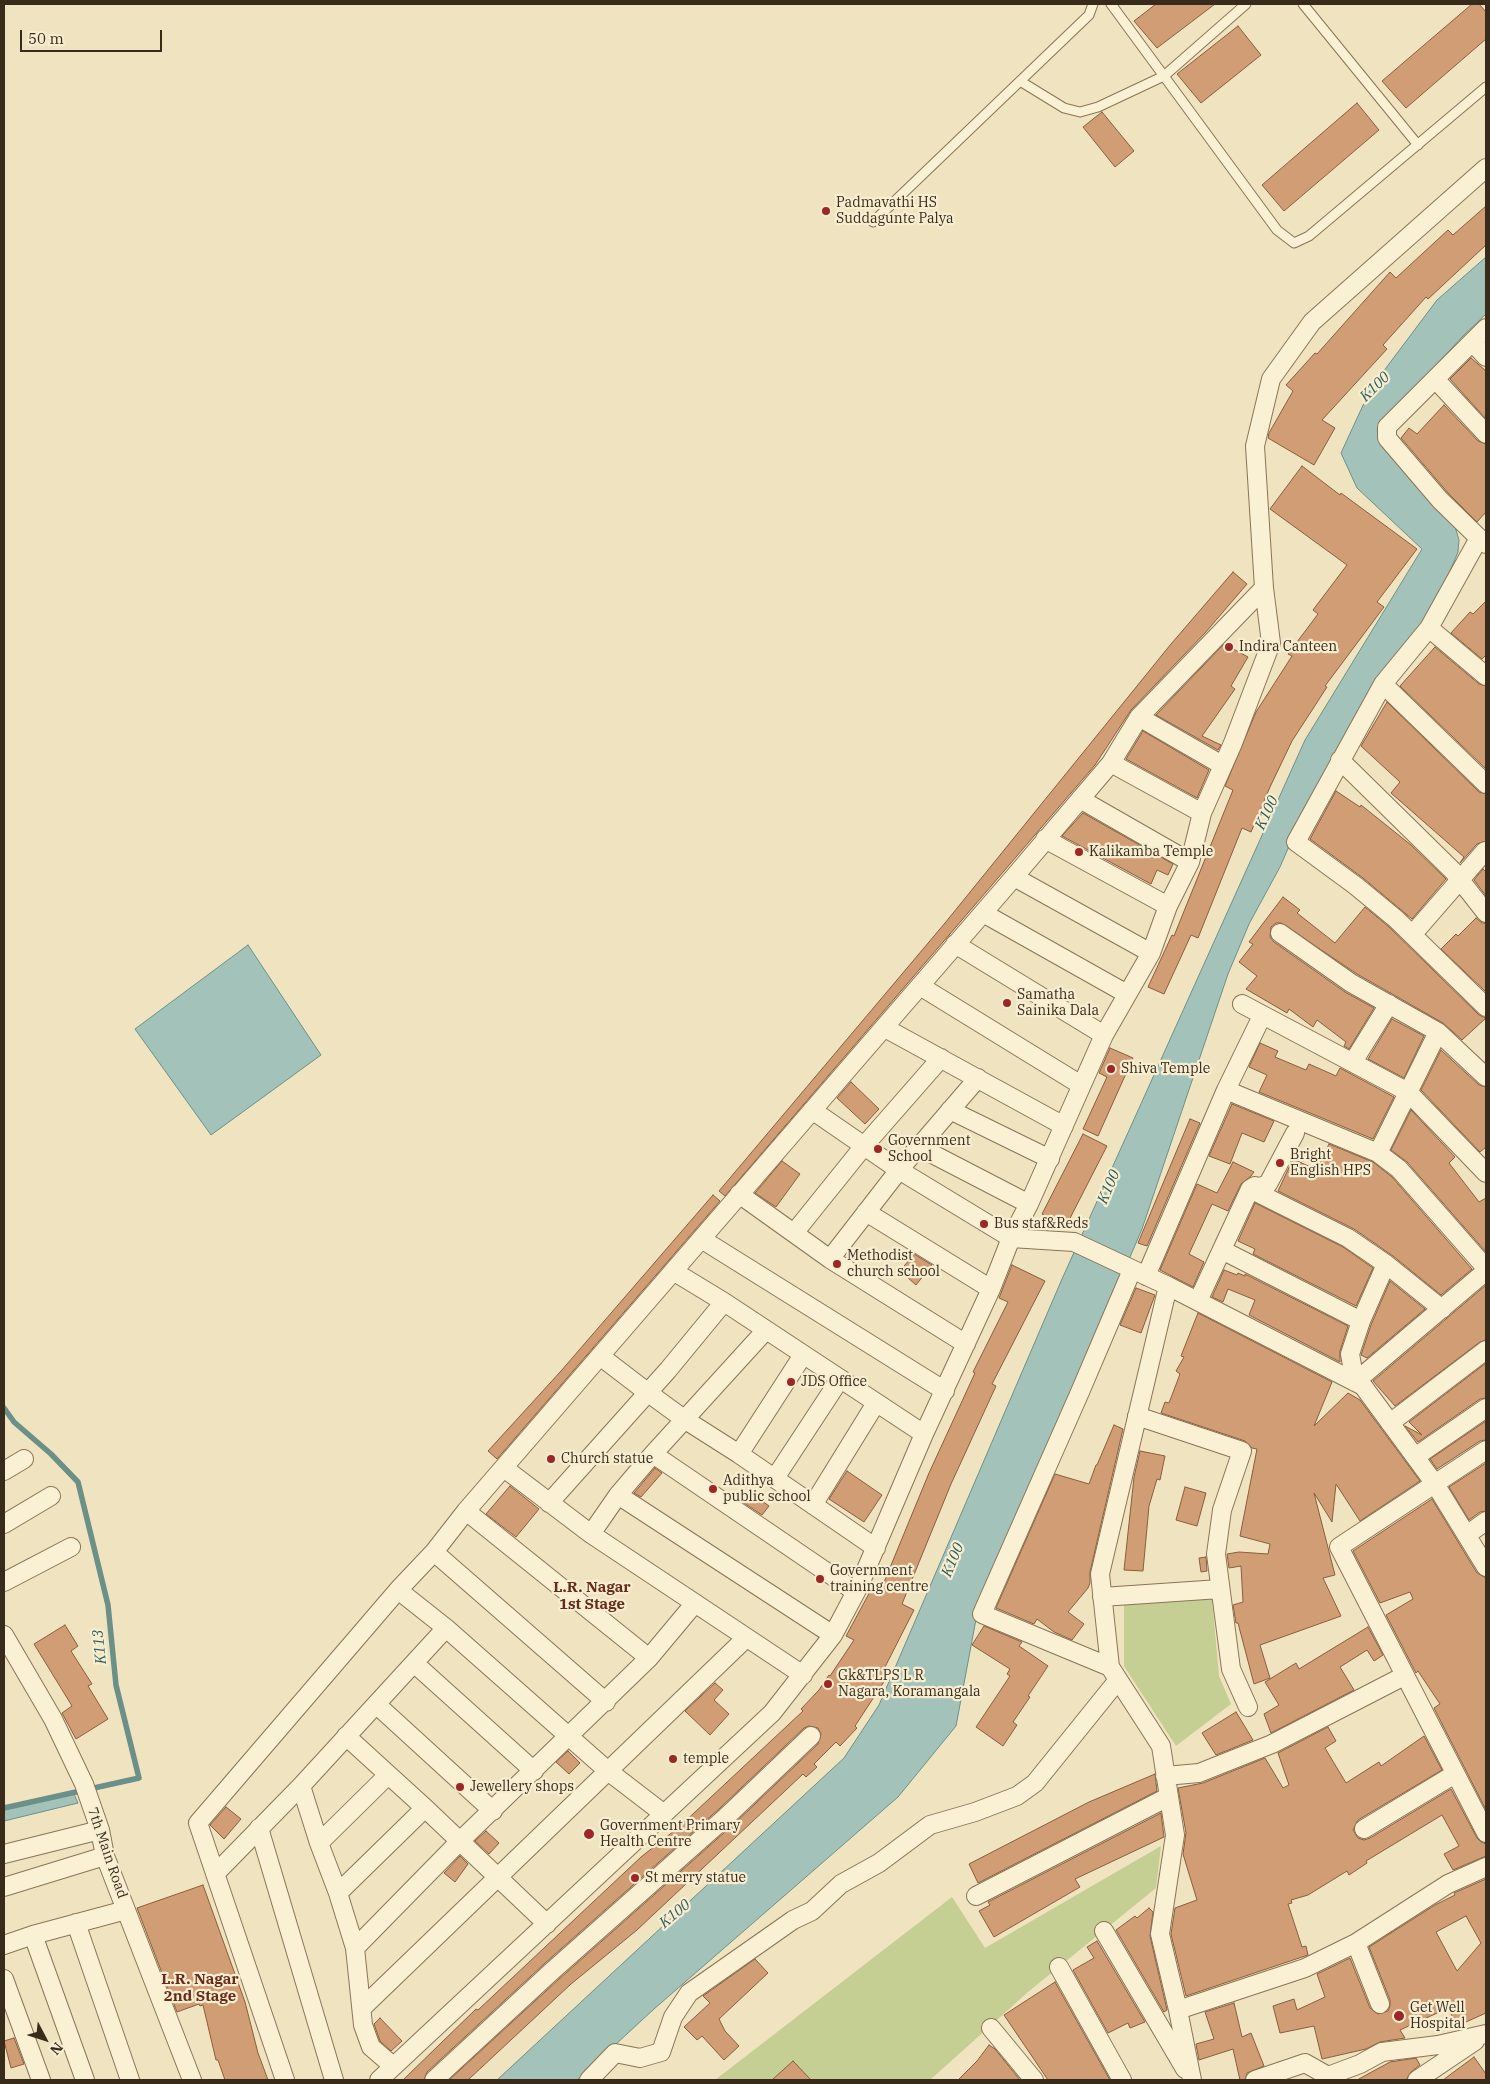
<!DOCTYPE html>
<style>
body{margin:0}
#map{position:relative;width:1490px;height:2084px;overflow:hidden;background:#f0e3c0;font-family:"IBM Plex Serif",serif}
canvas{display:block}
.frame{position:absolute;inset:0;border:5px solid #392b1c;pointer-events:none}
.north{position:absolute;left:20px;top:2014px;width:50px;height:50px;-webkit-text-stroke:4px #f7edd0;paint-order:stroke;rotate:130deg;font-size:14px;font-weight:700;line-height:20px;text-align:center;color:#392b1c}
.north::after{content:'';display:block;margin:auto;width:18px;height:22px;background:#392b1c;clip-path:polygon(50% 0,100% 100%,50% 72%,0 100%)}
.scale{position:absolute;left:20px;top:30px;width:142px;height:22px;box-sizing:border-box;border:2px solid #392b1c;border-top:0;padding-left:6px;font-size:15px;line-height:18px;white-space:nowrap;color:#392b1c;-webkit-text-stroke:4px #f7edd0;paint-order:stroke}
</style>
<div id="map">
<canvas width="1490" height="2084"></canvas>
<div class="frame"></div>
<div class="north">N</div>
<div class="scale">50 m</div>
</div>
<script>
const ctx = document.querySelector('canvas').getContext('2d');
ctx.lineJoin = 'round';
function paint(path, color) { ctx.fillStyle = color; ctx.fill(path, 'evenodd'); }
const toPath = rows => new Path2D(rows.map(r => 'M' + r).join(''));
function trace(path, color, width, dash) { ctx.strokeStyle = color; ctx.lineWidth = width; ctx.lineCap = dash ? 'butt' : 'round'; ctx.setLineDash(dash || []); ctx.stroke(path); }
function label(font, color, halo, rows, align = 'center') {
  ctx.font = font + ' "IBM Plex Serif",serif'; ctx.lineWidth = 4.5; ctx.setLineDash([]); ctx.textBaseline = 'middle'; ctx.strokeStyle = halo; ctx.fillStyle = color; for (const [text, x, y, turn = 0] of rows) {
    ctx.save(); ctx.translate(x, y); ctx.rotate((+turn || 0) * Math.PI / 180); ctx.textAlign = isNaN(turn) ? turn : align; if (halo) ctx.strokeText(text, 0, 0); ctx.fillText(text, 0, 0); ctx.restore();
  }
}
const green = toPath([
 [1212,1599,1219,1676,1231,1704,1176,1746,1124,1666,1124,1605],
 [1161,1846,1156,1888,1028,1992,930,2080,715,2080,952,1897,985,1948]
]);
const water = toPath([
 [1486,257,1486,314,1462,337,1377,430,1382,443,1453,520,1459,540,1458,552,1436,604,1303,814,1280,867,1249,924,1228,974,1142,1229,977,1614,956,1726,898,1797,654,2009,577,2080,497,2080,844,1758,879,1705,1062,1279,1305,740,1422,549,1357,488,1341,453,1371,388,1437,300,1486,257],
 [248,945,321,1055,211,1135,135,1029,248,945],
 [73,1792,78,1803,4,1821,4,1808,73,1792]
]);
const stream = toPath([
 [4,1408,14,1422,51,1454,78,1482,108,1605,116,1685,139,1778,4,1808]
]);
const building = toPath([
 [1156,4,1215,4,1157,48,1134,21,1156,4],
 [1472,4,1479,4,1486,12,1486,39,1406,108,1382,81,1472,4],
 [1238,26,1261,55,1201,103,1177,74,1238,26],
 [1357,103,1379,130,1284,211,1262,185,1357,103],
 [1102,112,1134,151,1115,167,1083,127,1102,112],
 [1486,206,1486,245,1428,299,1426,297,1383,345,1387,349,1322,420,1335,428,1314,465,1268,438,1269,433,1293,391,1286,385,1315,353,1317,354,1390,272,1396,278,1448,230,1453,235,1486,206],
 [1471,358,1486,371,1486,419,1450,379,1471,358],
 [1444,405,1478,441,1486,444,1486,512,1477,522,1448,493,1401,438,1409,428,1417,434,1444,405],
 [1302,466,1340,495,1341,493,1417,549,1377,602,1384,607,1325,686,1327,687,1292,741,1270,787,1251,832,1242,828,1198,938,1191,935,1164,994,1148,987,1172,935,1174,936,1233,790,1225,786,1256,712,1292,656,1288,654,1318,614,1313,610,1347,565,1270,509,1302,466],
 [1233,572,1247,584,1205,633,1131,710,1095,765,725,1196,719,1191,945,923,1171,644,1233,572],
 [1486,601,1486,655,1482,659,1451,633,1470,612,1473,614,1486,601],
 [1224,644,1248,657,1231,686,1235,689,1202,736,1221,745,1218,750,1156,715,1224,644],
 [1435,647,1479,684,1486,686,1486,769,1400,686,1435,647],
 [1387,702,1479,792,1486,794,1486,841,1477,844,1460,863,1464,857,1391,793,1400,782,1361,746,1387,702],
 [1143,731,1209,770,1197,798,1126,759,1143,731],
 [1336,791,1360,807,1361,805,1411,845,1446,879,1412,919,1363,878,1310,839,1336,791],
 [1083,813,1173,864,1168,875,1157,870,1151,884,1062,836,1083,813],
 [1483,869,1486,872,1486,896,1474,880,1483,869],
 [1283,897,1300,910,1297,913,1335,943,1365,907,1389,927,1479,1015,1486,1018,1462,1040,1443,1023,1357,974,1281,923,1276,923,1271,927,1270,937,1274,942,1345,992,1374,1008,1349,1049,1344,1046,1346,1042,1317,1020,1313,1027,1289,1009,1287,1013,1246,989,1257,976,1239,962,1253,944,1249,942,1283,897],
 [1476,918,1482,923,1486,923,1486,992,1441,949,1456,934,1458,936,1476,918],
 [1392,1019,1424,1036,1404,1078,1368,1059,1392,1019],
 [1260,1043,1278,1051,1275,1057,1306,1070,1309,1064,1336,1076,1340,1068,1394,1097,1373,1139,1259,1092,1267,1075,1249,1067,1260,1043],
 [1110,1048,1133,1058,1098,1136,1083,1129,1107,1077,1099,1073,1110,1048],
 [1441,1050,1479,1085,1486,1087,1486,1147,1480,1152,1421,1090,1441,1050],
 [851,1082,879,1109,865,1124,837,1098,851,1082],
 [1232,1104,1274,1121,1264,1142,1242,1133,1230,1164,1209,1156,1232,1104],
 [1411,1110,1455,1157,1449,1163,1479,1202,1486,1198,1486,1252,1407,1162,1391,1150,1411,1110],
 [1190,1119,1200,1123,1147,1246,1138,1243,1190,1119],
 [1083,1134,1107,1146,1066,1226,1042,1214,1083,1134],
 [1329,1144,1373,1162,1392,1177,1472,1269,1441,1295,1393,1256,1354,1229,1278,1191,1293,1159,1317,1170,1329,1144],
 [782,1161,800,1174,776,1207,755,1193,782,1161],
 [1233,1162,1254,1172,1251,1176,1241,1184,1228,1211,1212,1204,1189,1254,1204,1262,1193,1287,1160,1270,1197,1184,1217,1193,1233,1162],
 [713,1195,720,1201,497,1459,488,1451,561,1371,713,1195],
 [1255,1203,1343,1247,1373,1268,1356,1306,1253,1254,1255,1249,1238,1241,1255,1203],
 [914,1254,932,1265,916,1285,900,1271,914,1254],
 [1012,1265,1045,1281,992,1384,996,1386,951,1484,902,1604,914,1610,885,1667,891,1671,855,1726,857,1728,840,1746,836,1742,814,1764,817,1767,806,1777,803,1774,637,1930,571,1984,468,2080,449,2080,558,1980,734,1824,818,1744,821,1734,818,1728,809,1726,804,1728,720,1808,544,1964,427,2072,424,2080,403,2080,476,2009,478,2010,641,1857,679,1827,803,1711,801,1709,819,1690,829,1675,830,1676,854,1640,846,1636,872,1588,880,1592,929,1473,975,1373,973,1372,1008,1302,999,1298,1012,1265],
 [1224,1270,1237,1275,1238,1273,1245,1276,1245,1274,1348,1326,1340,1351,1340,1362,1249,1315,1255,1300,1228,1289,1223,1302,1212,1297,1224,1270],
 [1390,1281,1425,1309,1367,1358,1361,1355,1371,1325,1390,1281],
 [1486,1285,1486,1340,1480,1342,1395,1406,1373,1381,1486,1285],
 [1136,1288,1155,1295,1141,1333,1120,1325,1136,1288],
 [1198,1313,1332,1382,1314,1426,1348,1393,1360,1400,1420,1481,1360,1521,1336,1484,1332,1522,1314,1493,1335,1575,1323,1578,1341,1616,1260,1645,1270,1678,1254,1684,1238,1623,1236,1623,1233,1605,1243,1602,1241,1566,1229,1568,1227,1554,1239,1552,1268,1554,1270,1544,1240,1536,1257,1449,1252,1448,1245,1441,1161,1413,1165,1402,1169,1403,1180,1374,1176,1371,1184,1357,1181,1356,1198,1313],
 [1486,1363,1486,1398,1480,1399,1418,1442,1405,1426,1422,1435,1409,1422,1486,1363],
 [1486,1421,1486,1440,1480,1441,1437,1469,1430,1459,1486,1421],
 [1114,1425,1123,1429,1090,1572,1090,1583,1088,1588,1068,1612,1084,1624,1072,1640,1054,1632,1037,1619,1034,1624,996,1608,1055,1474,1089,1484,1096,1465,1097,1465,1114,1425],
 [1140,1451,1165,1456,1160,1480,1157,1479,1149,1506,1143,1571,1124,1570,1134,1477,1140,1451],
 [1486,1463,1486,1511,1480,1512,1469,1520,1449,1487,1486,1463],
 [655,1468,662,1473,641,1497,634,1493,655,1468],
 [847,1471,882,1495,864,1522,829,1499,847,1471],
 [510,1486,539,1509,516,1537,486,1514,510,1486],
 [1185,1487,1206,1493,1197,1526,1176,1520,1185,1487],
 [748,1491,769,1506,762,1515,741,1501,748,1491],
 [1432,1499,1477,1573,1486,1578,1486,1810,1434,1708,1440,1704,1418,1671,1416,1673,1386,1615,1413,1599,1410,1592,1380,1603,1353,1551,1432,1499],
 [1206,1557,1207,1571,1201,1572,1199,1558,1206,1557],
 [65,1625,78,1646,71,1651,92,1684,88,1686,108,1719,76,1739,62,1713,72,1706,34,1644,65,1625],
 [984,1626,1022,1642,1019,1646,1048,1666,1028,1696,1030,1697,1013,1722,1017,1725,1003,1746,976,1727,1010,1676,1007,1674,1010,1669,972,1645,984,1626],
 [1368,1627,1383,1655,1374,1661,1367,1650,1340,1667,1354,1690,1271,1733,1264,1714,1279,1705,1265,1682,1296,1663,1299,1669,1368,1627],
 [715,1683,723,1690,714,1700,729,1714,710,1735,685,1711,715,1683],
 [1236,1712,1253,1740,1216,1755,1202,1733,1236,1712],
 [1328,1727,1336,1741,1325,1748,1346,1783,1379,1762,1381,1766,1424,1736,1442,1770,1358,1820,1353,1830,1358,1838,1364,1840,1370,1838,1451,1789,1477,1838,1481,1842,1486,1844,1486,1856,1453,1870,1444,1854,1459,1846,1442,1815,1366,1861,1367,1863,1349,1875,1347,1871,1308,1895,1291,1900,1292,1903,1288,1904,1302,1947,1306,1946,1308,1955,1186,1996,1171,1934,1175,1908,1197,1900,1183,1854,1186,1833,1178,1788,1203,1783,1265,1758,1283,1788,1289,1785,1278,1753,1328,1727],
 [568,1751,580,1763,569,1774,556,1762,568,1751],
 [1155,1774,1157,1791,978,1883,969,1864,1089,1802,1155,1774],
 [226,1807,241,1819,224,1839,210,1825,226,1807],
 [1161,1813,1164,1837,1075,1879,1080,1887,994,1937,979,1911,990,1905,988,1902,1161,1813],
 [486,1831,499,1843,489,1854,475,1841,486,1831],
 [460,1856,468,1864,455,1882,444,1873,460,1856],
 [1486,1879,1486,2013,1457,2026,1448,2008,1400,2030,1405,2038,1380,2042,1366,2049,1322,2059,1314,2026,1280,2033,1273,2006,1294,1999,1297,2010,1325,1997,1317,1974,1350,1958,1370,2008,1378,2014,1388,2011,1390,2006,1390,2000,1369,1947,1435,1905,1455,1895,1454,1893,1486,1879],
 [1466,1916,1481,1943,1457,1971,1436,1932,1466,1916],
 [203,1885,245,2002,258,2053,268,2080,225,2080,218,2060,216,2060,203,2005,200,2006,199,2004,177,2012,137,1908,203,1885],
 [1149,1908,1153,1912,1150,1936,1167,2010,1164,2012,1116,1930,1135,1916,1137,1918,1149,1908],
 [1097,1941,1145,2022,1130,2028,1128,2023,1108,2033,1073,1970,1094,1958,1087,1947,1097,1941],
 [755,1959,768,1973,719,2019,725,2031,739,2046,724,2060,702,2036,697,2040,684,2027,710,2003,703,1996,755,1959],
 [1055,1982,1110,2080,1048,2080,1004,2015,1055,1982],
 [1234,2003,1242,2037,1251,2033,1264,2066,1247,2073,1245,2080,1240,2080,1233,2049,1199,2060,1196,2044,1214,2039,1205,2012,1234,2003],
 [380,2018,402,2041,391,2051,380,2041,374,2024,380,2018],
 [14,2038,24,2064,11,2068,4,2041,14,2038],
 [989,2045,995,2049,1020,2080,958,2080,977,2061,989,2045],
 [1474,2057,1486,2074,1486,2080,1443,2080,1474,2057],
 [1416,2058,1420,2065,1411,2072,1406,2080,1357,2080,1390,2062,1416,2058],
 [793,2061,811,2080,772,2080,793,2061]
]);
const lane = toPath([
 [1111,4,1277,230,1294,243,1309,236,1486,87],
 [1303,4,1418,145],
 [1020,81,1064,108,1080,112,1098,107,1164,76,1246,4],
 [873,222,1089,15,1093,4]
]);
const street = toPath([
 [1473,343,1486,357],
 [1436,380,1486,434],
 [1479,538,1440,500,1387,438,1387,427,1486,328],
 [1486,544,1479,538,1429,628,1383,684,1296,842,1356,886,1396,919,1486,1007],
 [1429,628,1486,676],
 [1383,684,1486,784],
 [1139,717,1222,765],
 [1340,760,1453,871,1486,913],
 [1111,763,1202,813],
 [1080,799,1190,862],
 [1045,839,1168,906],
 [1014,877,1151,953],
 [983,913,1127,994],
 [1280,933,1351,983,1438,1032,1486,1077],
 [1412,935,1485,851],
 [955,944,1104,1035],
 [920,986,1081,1085],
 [1242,1004,1408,1092,1486,1173],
 [885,1028,1064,1126],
 [1353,1062,1389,1004],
 [1226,1090,1262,1016],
 [812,1110,899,1170,1011,1238,1074,1242,1168,1286,1363,1386,1435,1484,1486,1567],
 [950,1110,1050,1159],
 [919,1147,1029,1204],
 [1378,1153,1438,1032],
 [1250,1189,1348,1238,1386,1264],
 [739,1194,830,1259,966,1344],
 [866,1212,991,1289],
 [794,1233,864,1146,941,1058],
 [703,1240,945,1391],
 [1222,1250,1361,1321],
 [830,1259,899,1170,978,1078],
 [673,1271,724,1302,924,1434],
 [1146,1276,1226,1090,1378,1153,1399,1169,1486,1268],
 [1168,1286,1100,1574,1110,1667,1161,1746,1175,1835,1160,1934,1178,2010,1192,2080],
 [1198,1301,1250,1189,1255,1186,1260,1187,1268,1184,1295,1133],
 [600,1356,647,1392,684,1419,739,1454,876,1548],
 [1355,1382,1350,1354,1361,1321,1386,1264,1442,1309],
 [1355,1382,1486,1271],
 [1137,1416,1242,1451,1222,1510,1216,1554,1231,1669,1248,1707],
 [1390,1423,1486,1350],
 [1486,1450,1339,1547,1486,1833],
 [653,1454,856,1592],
 [739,1454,803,1355],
 [1415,1457,1486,1408],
 [504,1468,591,1534,803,1675],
 [4,1471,24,1459],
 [775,1478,840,1379],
 [618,1495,833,1635],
 [549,1503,668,1370,724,1302],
 [813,1505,876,1403],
 [466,1511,649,1658],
 [4,1524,51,1496],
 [591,1534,618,1495,653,1454,766,1330],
 [1468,1534,1486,1521],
 [434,1552,606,1702],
 [4,1582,71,1547],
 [398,1590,446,1628,608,1771,664,1814],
 [1102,1597,1220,1589],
 [4,1635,53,1719,84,1784,100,1830,105,1856,192,2080],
 [414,1663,534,1771],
 [1110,1667,982,1614,1080,1392,1132,1270],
 [377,1705,493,1811],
 [346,1736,425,1808,547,1924],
 [1165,1776,1199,1773,1272,1744,1404,1676],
 [301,1786,446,1628],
 [259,1828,334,2080],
 [1364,1829,1455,1774],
 [319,1843,388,1775],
 [4,1854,100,1830],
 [215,1874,301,1786,319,1843,338,1893,355,1948],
 [4,1887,105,1856],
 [338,1893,425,1808],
 [976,1896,1168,1797],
 [76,1923,130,2080],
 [1104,1931,1185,2069],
 [33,1935,85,2080],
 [1356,1943,1380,2004],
 [4,1945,33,1935,126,1910],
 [1059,1967,1122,2080],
 [4,1979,41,2080],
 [362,2008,745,1639],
 [1178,2010,1305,1968,1356,1943,1448,1884,1486,1867],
 [991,2028,1034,2080],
 [393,2066,371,2047,363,2025,355,1948,459,1842,649,1658,695,1603],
 [285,2080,198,1823,398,1590,434,1552,466,1511,1014,877,1111,763,1139,717,1264,588],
 [379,2080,772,1713,833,1635,859,1586,924,1434,991,1289,1011,1238,1029,1204,1104,1035,1151,953,1168,906,1190,862,1202,813,1233,743,1271,643,1264,588,1255,446,1271,379,1312,322,1486,168],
 [434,2080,551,1972,727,1816,811,1736],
 [589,2080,615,2053,640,2058,661,2052,673,2017,689,1993,793,1920,812,1911,841,1884,879,1863,930,1825,975,1812,1017,1796,1035,1783,1118,1680],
 [1255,2080,1305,2063,1328,2076,1360,2064,1382,2052,1438,2045,1486,2034],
 [1417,2080,1475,2041]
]);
const markers = [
 [826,211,5,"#9c2724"],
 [1229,647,5,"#9c2724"],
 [1079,852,5,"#9c2724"],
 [1007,1003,5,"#9c2724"],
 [1111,1069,5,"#9c2724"],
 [878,1149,5,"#9c2724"],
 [1280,1163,5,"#9c2724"],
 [984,1224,5,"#9c2724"],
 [837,1264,5,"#9c2724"],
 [791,1382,5,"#9c2724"],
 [551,1459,5,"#9c2724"],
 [713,1489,5,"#9c2724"],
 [820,1579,5,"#9c2724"],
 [828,1684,5,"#9c2724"],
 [673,1759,5,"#9c2724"],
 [460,1787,5,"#9c2724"],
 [589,1834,6,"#9c2724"],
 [635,1878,5,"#9c2724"],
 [1399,2016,6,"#9c2724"]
];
const poiNames = [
 ["Padmavathi HS",836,203],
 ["Suddagunte Palya",836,219],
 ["Indira Canteen",1239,647],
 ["Kalikamba Temple",1089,852],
 ["Samatha",1017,995],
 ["Sainika Dala",1017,1011],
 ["Shiva Temple",1121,1069],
 ["Government",888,1141],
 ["School",888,1157],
 ["Bright",1290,1155],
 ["English HPS",1290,1171],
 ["Bus staf&Reds",994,1224],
 ["Methodist",847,1256],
 ["church school",847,1272],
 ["JDS Office",801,1382],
 ["Church statue",561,1459],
 ["Adithya",723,1481],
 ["public school",723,1497],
 ["Government",830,1571],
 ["training centre",830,1587],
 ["Gk&TLPS L R",838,1676],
 ["Nagara, Koramangala",838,1692],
 ["temple",683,1759],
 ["Jewellery shops",470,1787],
 ["Government Primary",600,1826],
 ["Health Centre",600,1842],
 ["St merry statue",645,1878],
 ["Get Well",1410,2008],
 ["Hospital",1410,2024]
];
const streetNames = [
 ["7th Main Road",107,1853,71]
];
const waterNames = [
 ["K100",1375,387,-45],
 ["K100",1267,813,-65],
 ["K100",1109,1187,-67],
 ["K100",953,1560,-67],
 ["K113",100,1647,-96],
 ["K100",675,1914,-40]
];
const neighbourhoodNames = [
 ["L.R. Nagar",592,1588],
 ["1st Stage",592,1605],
 ["L.R. Nagar",200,1980],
 ["2nd Stage",200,1997]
];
paint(green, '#c5ce93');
paint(water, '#a3c2ba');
trace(water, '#6a9088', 1);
trace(stream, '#6a9088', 5.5);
paint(building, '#d09d74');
trace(building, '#8a5d3c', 1);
trace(lane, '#8a7457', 11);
trace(street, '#8a7457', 20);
trace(lane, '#faf0d3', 9);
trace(street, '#faf0d3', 18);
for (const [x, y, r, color] of markers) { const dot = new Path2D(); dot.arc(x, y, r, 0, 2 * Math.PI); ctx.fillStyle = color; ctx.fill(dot); trace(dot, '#f7edd0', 2); }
label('14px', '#392b1c', '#f7edd0', poiNames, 'left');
label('14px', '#392b1c', '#f7edd0', streetNames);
label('italic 15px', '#2b5958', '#f7edd0', waterNames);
label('bold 15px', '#672c19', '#f7edd0', neighbourhoodNames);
</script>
